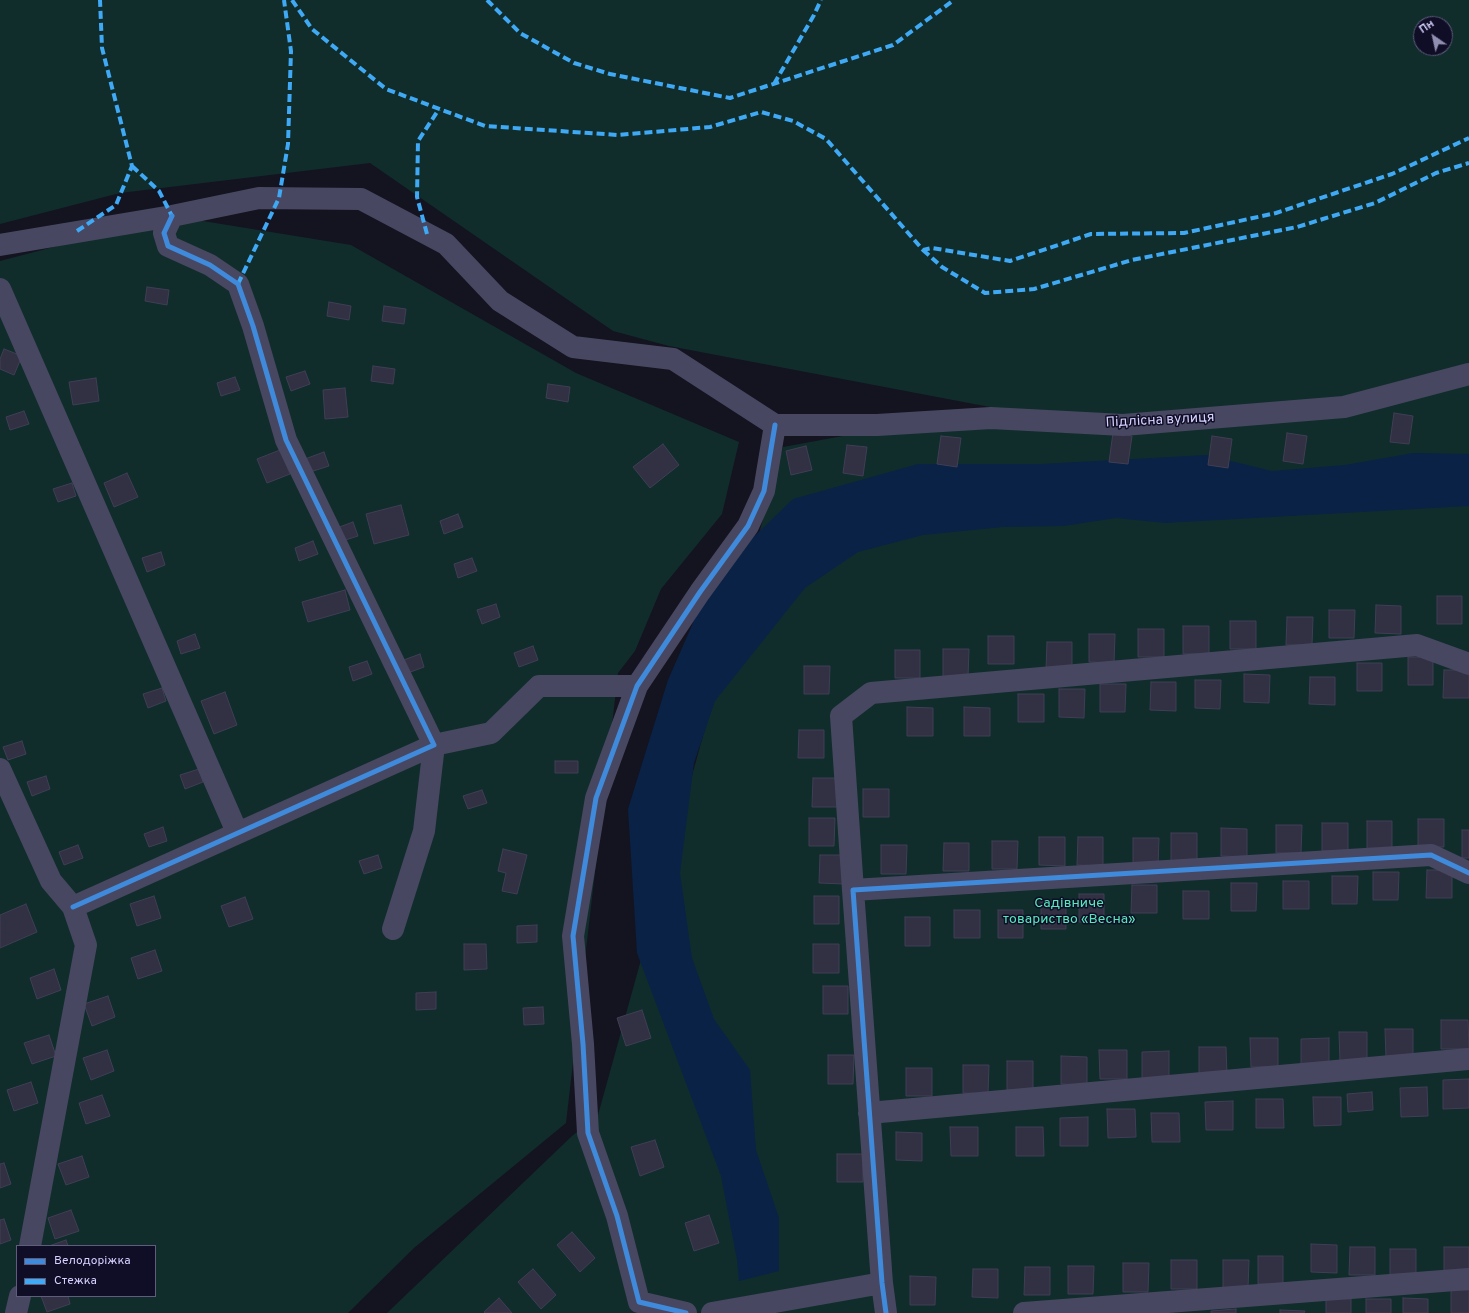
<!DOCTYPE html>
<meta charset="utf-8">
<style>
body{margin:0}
#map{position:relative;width:1469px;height:1313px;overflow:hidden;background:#141320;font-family:Overpass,sans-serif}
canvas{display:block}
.legend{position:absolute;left:16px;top:1245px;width:140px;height:52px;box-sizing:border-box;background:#100d26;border:1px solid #5f5c7d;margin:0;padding:5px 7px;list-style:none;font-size:12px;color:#d5d2ff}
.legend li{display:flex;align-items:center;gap:8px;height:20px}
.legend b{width:20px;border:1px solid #5f5c7d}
.north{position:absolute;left:1413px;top:16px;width:40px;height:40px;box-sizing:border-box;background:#100d26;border:1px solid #5f5c7d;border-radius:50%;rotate:326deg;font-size:11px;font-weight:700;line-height:16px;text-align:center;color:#d5d2ff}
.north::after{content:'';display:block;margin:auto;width:14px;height:18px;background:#918fb1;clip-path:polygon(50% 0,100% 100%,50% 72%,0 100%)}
</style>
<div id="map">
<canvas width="1469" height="1313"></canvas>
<ul class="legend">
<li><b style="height:5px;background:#408adc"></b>Велодоріжка</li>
<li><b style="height:5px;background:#3fa9f5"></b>Стежка</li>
</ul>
<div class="north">Пн</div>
</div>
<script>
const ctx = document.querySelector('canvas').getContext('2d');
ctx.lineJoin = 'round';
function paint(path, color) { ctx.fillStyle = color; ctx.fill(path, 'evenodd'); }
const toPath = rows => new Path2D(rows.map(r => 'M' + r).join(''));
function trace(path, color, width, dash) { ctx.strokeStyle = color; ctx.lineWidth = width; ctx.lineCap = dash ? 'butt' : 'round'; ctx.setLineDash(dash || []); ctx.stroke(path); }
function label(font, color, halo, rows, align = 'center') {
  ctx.font = font + ' Overpass,sans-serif'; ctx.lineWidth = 3; ctx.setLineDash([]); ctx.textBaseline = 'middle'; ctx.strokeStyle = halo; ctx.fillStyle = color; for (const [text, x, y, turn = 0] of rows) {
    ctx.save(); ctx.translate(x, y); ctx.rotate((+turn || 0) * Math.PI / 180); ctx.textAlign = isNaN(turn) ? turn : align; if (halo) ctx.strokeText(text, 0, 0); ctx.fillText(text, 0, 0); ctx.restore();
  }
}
const green = toPath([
 [0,0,1469,0,1469,1313,387,1313,572,1136,598,1115,783,447,995,408,669,346,613,331,370,163,120,193,0,224],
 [1421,24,1445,24,1445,48,1421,48],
 [172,216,351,245,576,373,739,442,722,514,661,589,635,651,618,673,566,1123,414,1248,348,1313,0,1313,0,261],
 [17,1246,155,1246,155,1296,17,1296]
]);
const water = toPath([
 [1413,453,1469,454,1469,506,1165,523,1116,518,1064,526,1003,527,923,535,858,552,805,588,715,701,694,763,680,873,692,958,714,1019,750,1070,756,1150,779,1218,779,1271,739,1281,737,1260,721,1176,637,953,628,809,668,680,714,575,793,499,918,464,1041,464,1206,455,1272,471,1345,465]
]);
const building = toPath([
 [147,287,169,290,167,305,145,301,147,287],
 [329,302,351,306,349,320,327,316,329,302],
 [384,306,406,309,404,324,382,321,384,306],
 [4,349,22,356,14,375,0,369,0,359,4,349],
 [373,366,395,369,393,384,371,381,373,366],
 [305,371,310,384,291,391,286,377,305,371],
 [235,377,240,390,221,396,217,383,235,377],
 [96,378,99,401,73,405,69,382,96,378],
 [548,384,570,387,568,402,546,398,548,384],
 [345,388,348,417,325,419,323,390,345,388],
 [24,411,29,424,10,430,6,417,24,411],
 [1394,413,1413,416,1409,444,1390,442,1394,413],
 [1113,433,1132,436,1128,464,1109,462,1113,433],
 [1287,433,1307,436,1303,464,1283,461,1287,433],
 [941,436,961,438,957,467,937,464,941,436],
 [1212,436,1232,439,1228,468,1208,465,1212,436],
 [663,444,679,465,650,488,633,467,663,444],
 [847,445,867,447,863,476,843,473,847,445],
 [806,446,812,470,791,475,786,451,806,446],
 [280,450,290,474,267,483,257,459,280,450],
 [324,452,329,466,310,472,305,459,324,452],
 [127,473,138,497,114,507,104,483,127,473],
 [72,483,76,496,58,502,53,489,72,483],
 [401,505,409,535,374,544,366,514,401,505],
 [458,514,463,527,444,534,440,521,458,514],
 [353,522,358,536,339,542,334,529,353,522],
 [313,541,318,554,299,561,295,548,313,541],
 [161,552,165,565,147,572,142,558,161,552],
 [472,558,477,571,458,578,454,564,472,558],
 [345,590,350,610,308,622,302,602,345,590],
 [1437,596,1462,596,1462,624,1437,624,1437,596],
 [496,604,500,617,482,624,477,610,496,604],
 [1376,605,1401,606,1401,634,1375,633,1376,605],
 [1329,610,1355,610,1354,638,1329,638,1329,610],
 [1287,617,1313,617,1312,645,1286,645,1287,617],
 [1230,621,1256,621,1256,649,1230,649,1230,621],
 [1183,626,1209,626,1209,654,1183,654,1183,626],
 [1138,629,1164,629,1164,657,1138,657,1138,629],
 [195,634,200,648,181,654,177,641,195,634],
 [1089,634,1115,634,1114,663,1089,662,1089,634],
 [988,636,1014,636,1014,664,988,664,988,636],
 [1047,642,1072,642,1072,670,1046,670,1047,642],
 [533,646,538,660,519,667,514,653,533,646],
 [943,649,969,649,968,677,943,677,943,649],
 [895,650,920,650,920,678,895,678,895,650],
 [420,654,424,667,405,674,401,661,420,654],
 [1408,657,1433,657,1433,685,1408,685,1408,657],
 [367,661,372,674,353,681,349,667,367,661],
 [1357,663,1382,663,1382,691,1357,691,1357,663],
 [804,666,830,666,829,694,804,694,804,666],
 [1444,670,1469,670,1469,698,1443,698,1444,670],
 [1244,674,1270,675,1269,703,1244,702,1244,674],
 [1310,677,1335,677,1335,705,1309,704,1310,677],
 [1195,680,1221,680,1220,709,1195,708,1195,680],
 [1151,682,1176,682,1176,711,1150,710,1151,682],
 [1100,684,1126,684,1125,712,1100,712,1100,684],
 [162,688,166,701,148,708,143,694,162,688],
 [1059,689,1085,689,1084,718,1059,717,1059,689],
 [225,692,237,725,214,734,201,701,225,692],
 [1018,694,1044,694,1044,722,1018,722,1018,694],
 [907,707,933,708,933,736,907,736,907,707],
 [964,707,990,708,990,736,964,736,964,707],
 [799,730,824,730,824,758,798,758,799,730],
 [22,741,26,754,8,760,3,747,22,741],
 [555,761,578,761,578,773,555,773,555,761],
 [199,769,203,782,185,789,180,775,199,769],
 [46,776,50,789,32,796,27,782,46,776],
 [813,778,838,778,838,807,812,807,813,778],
 [863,789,889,789,889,817,863,817,863,789],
 [482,790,487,803,468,809,463,796,482,790],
 [809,818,835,818,834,846,809,846,809,818],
 [1418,819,1444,819,1444,847,1418,847,1418,819],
 [1367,821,1392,821,1392,849,1367,849,1367,821],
 [1322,823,1348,823,1348,852,1322,851,1322,823],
 [1276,825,1302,825,1301,853,1276,853,1276,825],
 [163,827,167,841,149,847,144,834,163,827],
 [1221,828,1247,829,1247,857,1221,856,1221,828],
 [1462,830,1469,830,1469,858,1462,858,1462,830],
 [1171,833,1197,833,1197,861,1171,861,1171,833],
 [1039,837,1065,837,1065,866,1039,865,1039,837],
 [1078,837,1103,837,1103,866,1077,865,1078,837],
 [1133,838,1159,838,1158,866,1133,866,1133,838],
 [992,841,1018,841,1017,869,992,869,992,841],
 [944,843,969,843,969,871,943,871,944,843],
 [78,845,83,858,64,865,59,852,78,845],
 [881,845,907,845,906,874,881,874,881,845],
 [503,849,527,855,517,894,502,891,506,873,498,871,503,849],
 [378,855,382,868,364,874,359,861,378,855],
 [820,855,846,855,845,884,819,883,820,855],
 [1427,870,1452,870,1452,898,1426,898,1427,870],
 [1373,872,1399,872,1398,900,1373,900,1373,872],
 [1332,876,1358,876,1357,904,1332,904,1332,876],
 [1283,881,1309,881,1309,909,1283,909,1283,881],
 [1231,883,1257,883,1256,911,1231,911,1231,883],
 [1132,885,1157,885,1157,913,1131,913,1132,885],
 [1183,891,1209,891,1209,919,1183,919,1183,891],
 [1079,894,1104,894,1104,923,1079,922,1079,894],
 [154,896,161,918,137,926,130,904,154,896],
 [814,896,839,896,839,924,814,924,814,896],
 [245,897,253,919,229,927,221,906,245,897],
 [1041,901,1066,901,1066,929,1041,929,1041,901],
 [26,904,37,932,0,948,0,915,26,904],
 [954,910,980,910,980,938,954,938,954,910],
 [998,910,1023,910,1023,938,998,938,998,910],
 [905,917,930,917,930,946,905,946,905,917],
 [537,925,537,942,517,943,517,926,537,925],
 [464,944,486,944,487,969,464,970,464,944],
 [813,944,839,944,839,973,813,973,813,944],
 [155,950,162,971,138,979,131,958,155,950],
 [54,969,61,990,37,999,30,978,54,969],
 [823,986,848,986,848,1014,823,1014,823,986],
 [436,992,436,1009,416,1010,416,993,436,992],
 [108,996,115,1017,92,1026,84,1004,108,996],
 [543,1007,544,1024,524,1025,523,1008,543,1007],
 [642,1010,651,1038,626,1046,617,1018,642,1010],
 [1441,1020,1468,1020,1469,1049,1441,1049,1441,1020],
 [1385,1029,1413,1029,1413,1058,1386,1058,1385,1029],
 [1339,1032,1367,1032,1367,1060,1340,1061,1339,1032],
 [49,1035,56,1056,32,1064,24,1043,49,1035],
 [1250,1038,1278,1038,1278,1067,1251,1067,1250,1038],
 [1329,1038,1329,1067,1301,1067,1301,1039,1329,1038],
 [1199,1047,1226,1047,1227,1076,1199,1076,1199,1047],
 [107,1050,114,1071,91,1080,83,1058,107,1050],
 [1099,1050,1127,1050,1127,1079,1100,1079,1099,1050],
 [1169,1051,1169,1080,1142,1081,1142,1052,1169,1051],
 [828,1055,854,1055,853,1084,828,1084,828,1055],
 [1061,1056,1087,1057,1087,1085,1061,1084,1061,1056],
 [1007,1061,1033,1061,1033,1090,1007,1090,1007,1061],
 [963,1065,989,1065,988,1094,963,1093,963,1065],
 [906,1068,932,1068,932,1096,906,1096,906,1068],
 [1469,1079,1469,1108,1443,1109,1443,1080,1469,1079],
 [31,1082,38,1103,14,1111,7,1090,31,1082],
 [1427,1087,1428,1116,1401,1117,1400,1088,1427,1087],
 [1372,1092,1373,1110,1348,1112,1347,1094,1372,1092],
 [102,1095,110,1116,86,1124,79,1103,102,1095],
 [1313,1097,1341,1097,1341,1125,1314,1126,1313,1097],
 [1256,1099,1283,1099,1284,1128,1256,1128,1256,1099],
 [1233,1101,1233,1130,1206,1130,1205,1102,1233,1101],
 [1107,1109,1135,1109,1136,1137,1108,1138,1107,1109],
 [1151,1113,1179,1113,1180,1142,1152,1142,1151,1113],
 [1088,1117,1088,1146,1060,1146,1060,1118,1088,1117],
 [950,1127,978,1127,978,1156,951,1156,950,1127],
 [1016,1127,1043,1127,1044,1156,1016,1156,1016,1127],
 [896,1132,922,1133,922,1161,896,1160,896,1132],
 [655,1140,664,1167,640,1176,631,1147,655,1140],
 [837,1154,863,1154,863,1182,837,1182,837,1154],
 [82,1156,89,1177,66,1185,58,1164,82,1156],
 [4,1163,11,1184,0,1188,0,1164,4,1163],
 [71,1210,79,1231,55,1239,48,1218,71,1210],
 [709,1215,719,1243,694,1251,685,1223,709,1215],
 [4,1219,11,1240,0,1244,0,1220,4,1219],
 [572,1232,595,1258,580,1272,557,1245,572,1232],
 [66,1240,68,1246,49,1246,66,1240],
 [1311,1244,1337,1245,1337,1273,1311,1272,1311,1244],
 [1350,1247,1375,1247,1375,1275,1349,1275,1350,1247],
 [1444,1247,1469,1247,1469,1276,1444,1276,1444,1247],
 [1390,1249,1416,1249,1416,1278,1390,1278,1390,1249],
 [1258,1256,1283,1256,1283,1284,1258,1284,1258,1256],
 [1171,1260,1197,1260,1197,1289,1171,1289,1171,1260],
 [1223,1260,1249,1260,1248,1288,1223,1288,1223,1260],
 [1123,1263,1149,1263,1148,1292,1123,1292,1123,1263],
 [1068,1266,1094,1266,1093,1294,1068,1294,1068,1266],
 [1025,1267,1050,1267,1050,1295,1024,1295,1025,1267],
 [533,1269,556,1295,541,1309,518,1282,533,1269],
 [973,1269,998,1269,998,1298,972,1297,973,1269],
 [910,1276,936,1277,935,1305,910,1305,910,1276],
 [1451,1290,1469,1290,1469,1313,1451,1313,1451,1290],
 [41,1296,68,1296,70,1304,47,1312,41,1296],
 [499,1298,512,1313,485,1313,484,1312,499,1298],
 [1326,1298,1351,1299,1351,1313,1326,1313,1326,1298],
 [1403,1298,1428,1299,1428,1313,1403,1313,1403,1298],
 [1366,1299,1391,1299,1391,1313,1366,1313,1366,1299],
 [1236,1309,1236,1313,1211,1313,1211,1311,1236,1309],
 [1280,1310,1305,1311,1304,1313,1280,1313,1280,1310]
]);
const minor = toPath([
 [0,245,172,216,259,198,361,199,446,244,500,301,573,347,673,359,775,425],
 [0,289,237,832],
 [775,425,877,425,991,418,1123,425,1344,407,1469,374],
 [0,769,51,881,73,907,86,945,30,1246],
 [853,890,841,716,871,693,1417,645,1469,664],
 [73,907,434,745,286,440,253,326,238,284,210,265,168,246,164,233,172,216],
 [393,929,424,831,434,745,491,733,539,686,637,686],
 [869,1113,1469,1059],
 [16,1313,20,1296],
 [686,1313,639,1302,617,1216,588,1133,583,1044,573,936,596,798,637,686,700,592,748,526,764,491,775,425],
 [712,1313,882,1283],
 [886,1313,882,1283,853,890,1431,855,1469,873],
 [1024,1313,1469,1279]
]);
const quiet = toPath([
 [292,0,312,29,386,89,485,126,618,135,710,127,761,112,793,121,826,139,923,250,932,248,1010,261,1091,234,1184,233,1276,213,1392,174,1469,138],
 [487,0,520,33,574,63,610,74,730,98,893,45,954,0],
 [774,84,814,15,821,0],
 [132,166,159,191,172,216],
 [77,231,116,205,132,166,102,48,100,0],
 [427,234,417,197,418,141,439,109],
 [923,250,942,267,985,293,1034,289,1132,260,1297,227,1375,203,1436,173,1469,163],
 [238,284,279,198,288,144,291,51,284,0]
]);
const cycleway = toPath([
 [73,907,434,745,286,440,253,326,238,284,210,265,168,246,164,233,172,216],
 [686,1313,639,1302,617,1216,588,1133,583,1044,573,936,596,798,637,686,700,592,748,526,764,491,775,425],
 [886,1313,882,1283,853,890,1431,855,1469,873]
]);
const streetNames = [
 ["Підлісна вулиця",1160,421,-3]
];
const parkNames = [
 ["Садівниче",1069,904],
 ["товариство «Весна»",1069,920]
];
paint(green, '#102d2c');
paint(water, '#092246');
paint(building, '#323043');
trace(building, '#403e55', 1);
trace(minor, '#474761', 22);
trace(quiet, '#3fa9f5', 4, [8, 4]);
trace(cycleway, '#408adc', 5);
label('14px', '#d5d2ff', '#100d26', streetNames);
label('14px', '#54e9bc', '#100d26', parkNames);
</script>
